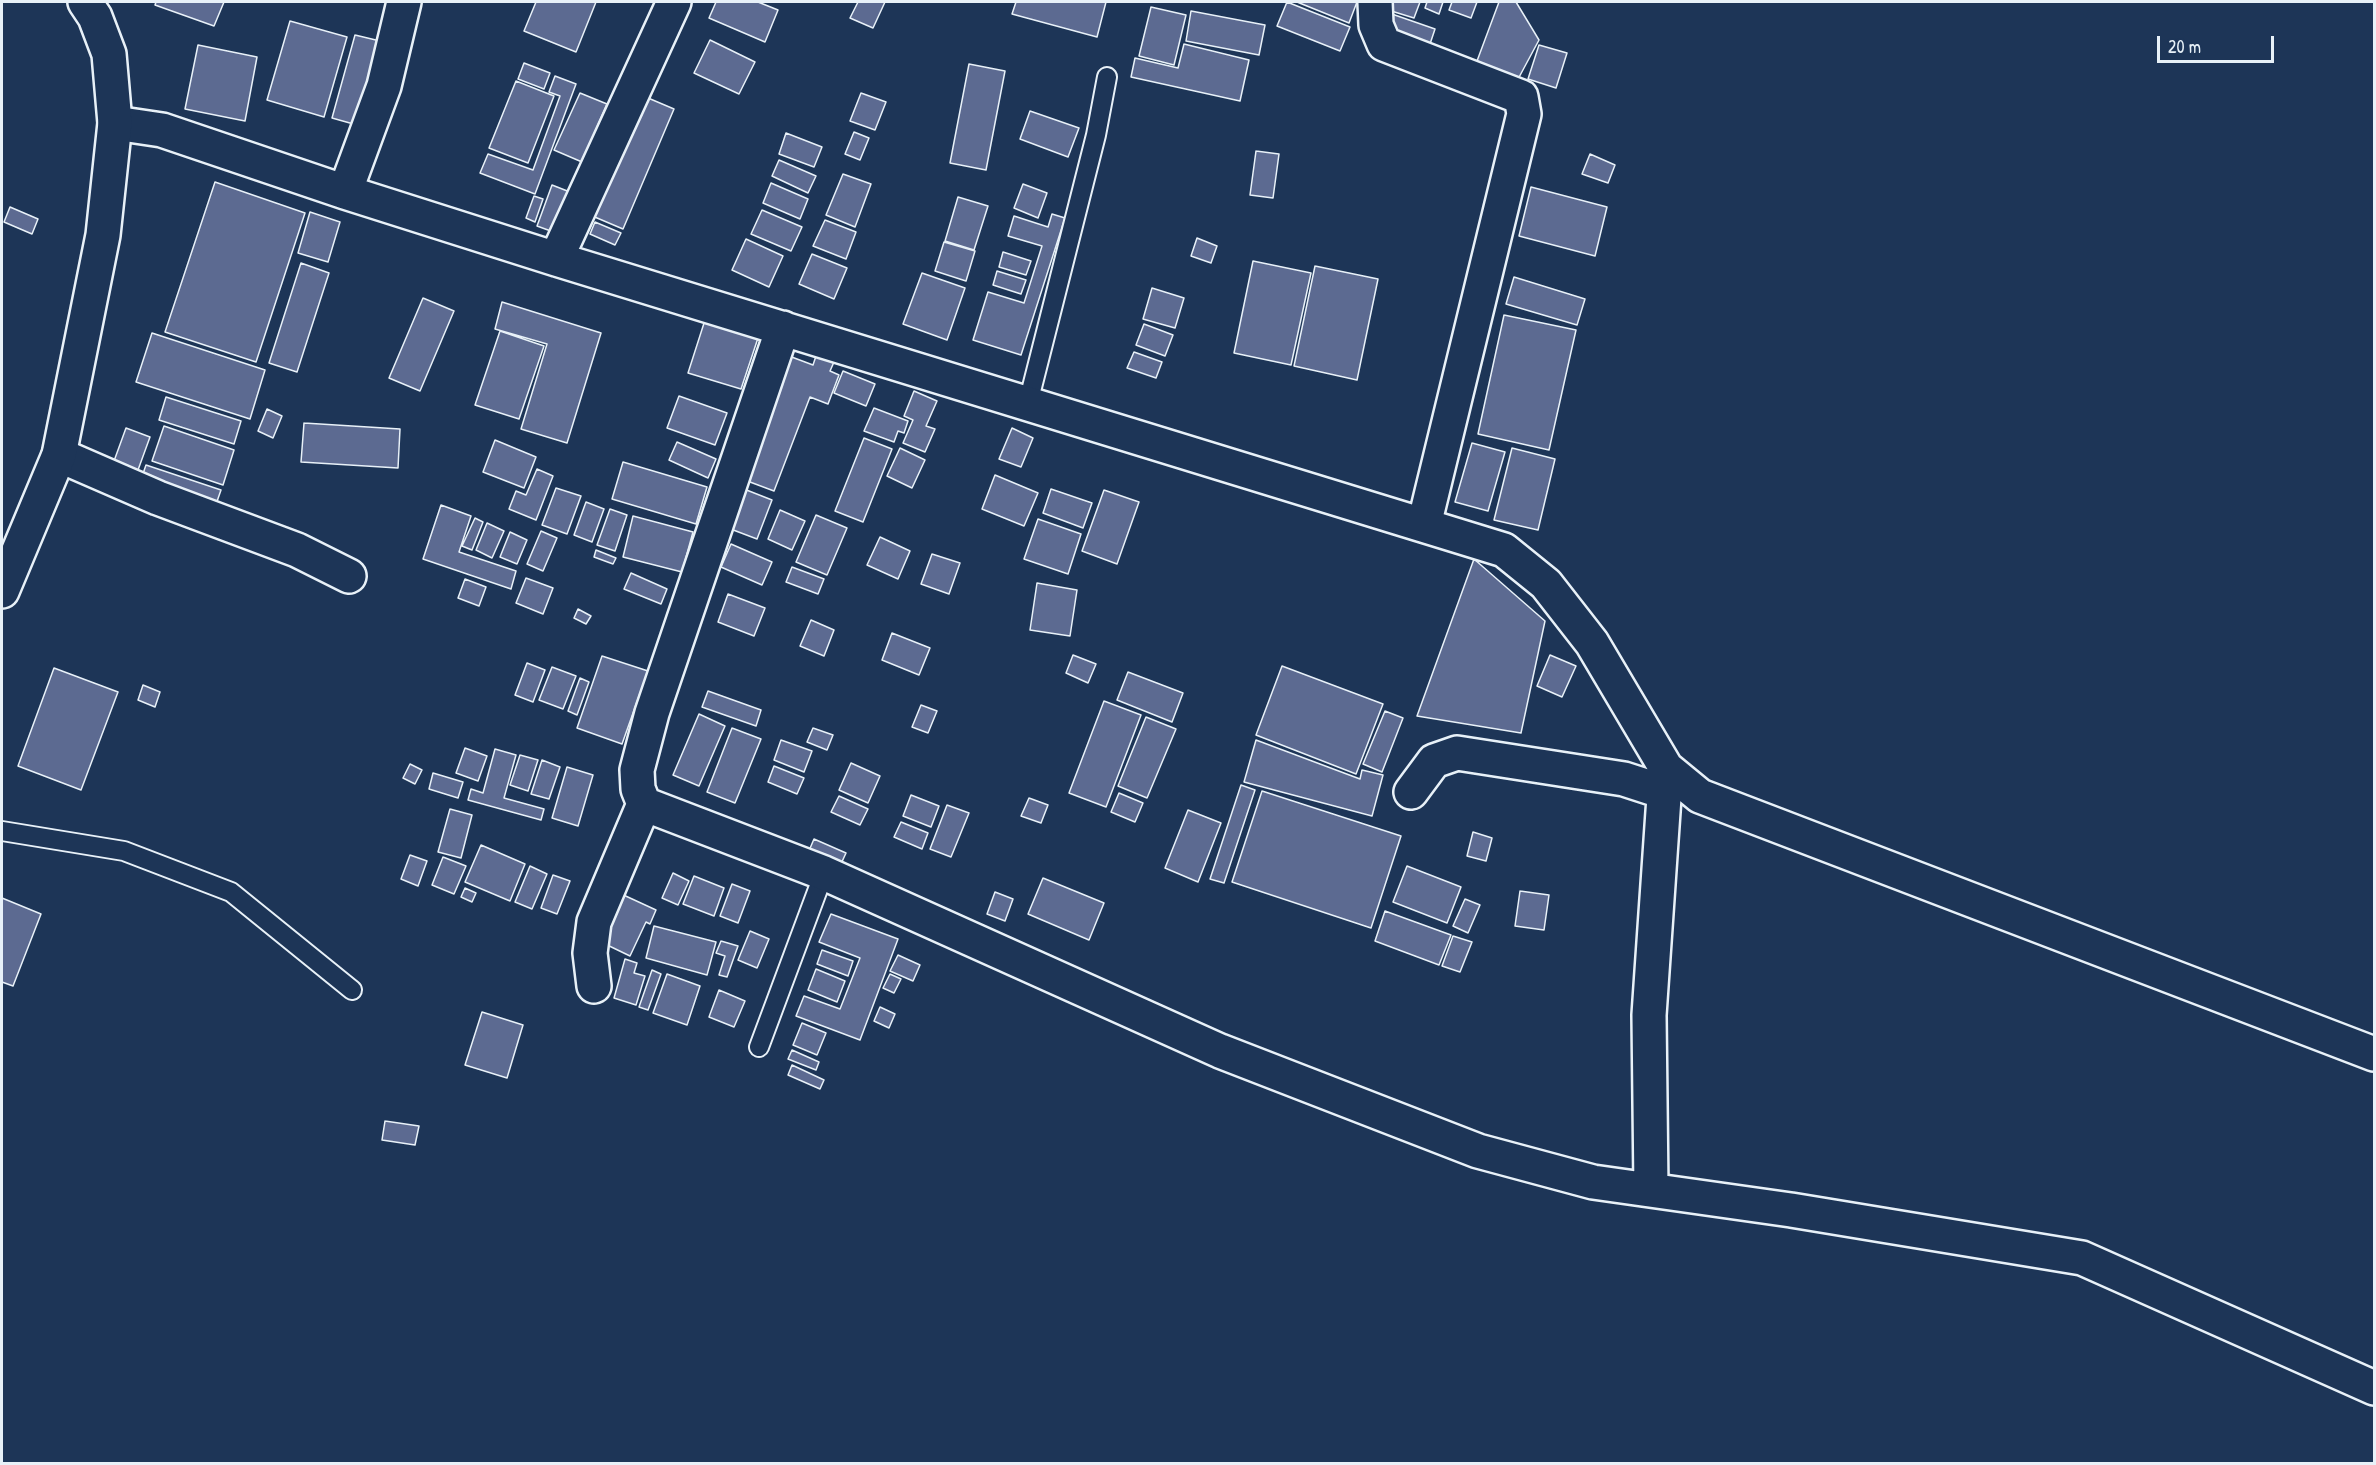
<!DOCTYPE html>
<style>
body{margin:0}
#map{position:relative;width:2376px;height:1465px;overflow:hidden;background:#1d3557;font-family:"Patrick Hand",sans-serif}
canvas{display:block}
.frame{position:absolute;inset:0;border:3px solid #e8f1f8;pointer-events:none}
.scale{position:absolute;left:2157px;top:36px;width:117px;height:27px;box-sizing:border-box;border:3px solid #e8f1f8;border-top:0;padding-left:8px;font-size:18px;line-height:21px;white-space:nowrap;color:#e8f1f8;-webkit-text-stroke:4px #1d3557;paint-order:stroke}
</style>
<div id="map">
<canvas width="2376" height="1465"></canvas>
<div class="frame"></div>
<div class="scale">20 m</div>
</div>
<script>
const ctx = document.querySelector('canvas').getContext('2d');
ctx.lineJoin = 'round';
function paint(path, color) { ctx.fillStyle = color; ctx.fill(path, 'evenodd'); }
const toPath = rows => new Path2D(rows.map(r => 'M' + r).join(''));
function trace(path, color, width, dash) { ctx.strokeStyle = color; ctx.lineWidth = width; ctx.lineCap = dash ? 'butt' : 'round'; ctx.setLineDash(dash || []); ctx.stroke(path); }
const building = toPath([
 [156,2,224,2,214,26,155,5,156,2],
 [536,2,596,2,576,52,524,31,536,2],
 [716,2,758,2,778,10,765,42,709,18,716,2],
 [858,2,885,2,873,28,850,18,858,2],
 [1016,2,1106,2,1097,37,1012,14,1016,2],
 [1287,2,1350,27,1340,51,1277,26,1287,2],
 [1297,2,1357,2,1349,23,1297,2],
 [1390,2,1420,2,1414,18,1388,10,1390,2],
 [1427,2,1443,2,1439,14,1425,8,1427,2],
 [1452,2,1477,2,1471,18,1449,10,1452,2],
 [1499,2,1516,2,1539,40,1517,81,1477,61,1499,2],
 [1151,7,1186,15,1174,65,1139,56,1151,7],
 [1191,11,1265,25,1259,55,1186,41,1191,11],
 [1389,13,1435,29,1430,44,1385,27,1389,13],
 [290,21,347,37,324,117,267,100,290,21],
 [355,35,380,41,357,125,332,118,355,35],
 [710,40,755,62,739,94,694,73,710,40],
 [1184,44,1249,60,1240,101,1131,77,1135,58,1178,68,1184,44],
 [198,45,257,57,245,121,185,109,198,45],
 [1539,45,1567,53,1556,88,1528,79,1539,45],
 [524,63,550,73,544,89,518,79,524,63],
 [969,64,1005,71,986,170,950,163,969,64],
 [555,76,576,84,535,194,480,173,488,154,533,170,560,96,549,92,555,76],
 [516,81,554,96,528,163,489,148,516,81],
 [580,93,607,104,582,162,554,150,580,93],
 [861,93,886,102,875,130,850,121,861,93],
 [641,95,674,109,623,229,590,215,641,95],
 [1030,111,1079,128,1068,157,1020,139,1030,111],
 [854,132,869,138,860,160,845,154,854,132],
 [786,133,822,147,814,167,779,154,786,133],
 [1256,151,1279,154,1273,198,1250,195,1256,151],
 [1590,154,1615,165,1608,183,1582,174,1590,154],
 [779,160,816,176,808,193,772,176,779,160],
 [843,174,871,184,855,227,826,215,843,174],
 [215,182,305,213,256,362,165,332,215,182],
 [771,183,808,199,800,219,763,203,771,183],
 [1023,184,1047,193,1038,218,1014,208,1023,184],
 [552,185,575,194,559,234,537,226,552,185],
 [1531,187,1607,207,1595,256,1519,236,1531,187],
 [534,196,543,199,535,222,526,218,534,196],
 [958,197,988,206,974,250,945,241,958,197],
 [10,207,38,219,32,234,4,222,10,207],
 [762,210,802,227,791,251,751,234,762,210],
 [310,212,340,222,328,262,298,253,310,212],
 [1052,214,1065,218,1021,355,973,340,988,292,1024,303,1042,246,1008,236,1014,216,1048,227,1052,214],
 [825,220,856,232,846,259,813,246,825,220],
 [595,222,621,233,615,245,590,234,595,222],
 [1197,238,1217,246,1211,263,1191,256,1197,238],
 [746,239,783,256,769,287,732,270,746,239],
 [944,242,975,251,966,281,935,271,944,242],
 [1003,252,1031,261,1026,275,999,267,1003,252],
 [812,254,847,268,834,299,799,284,812,254],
 [1253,261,1311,273,1291,365,1234,353,1253,261],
 [301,263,329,273,297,372,269,363,301,263],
 [1315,266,1378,279,1357,380,1294,366,1315,266],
 [997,271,1026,280,1021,294,993,285,997,271],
 [922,273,965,288,947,340,903,324,922,273],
 [1514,277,1585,299,1577,325,1506,304,1514,277],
 [1152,288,1184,298,1175,328,1143,319,1152,288],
 [423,298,454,311,420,391,389,378,423,298],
 [502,302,601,333,567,443,521,429,547,344,495,329,502,302],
 [1504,315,1576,330,1549,450,1478,434,1504,315],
 [705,320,758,338,741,389,688,373,705,320],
 [1144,324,1173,335,1165,356,1136,345,1144,324],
 [500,331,544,346,519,419,475,405,500,331],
 [152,333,265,370,250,419,136,382,152,333],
 [1134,352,1162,362,1156,378,1127,368,1134,352],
 [789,356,813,365,816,356,834,362,830,371,839,375,828,404,810,397,774,491,742,479,789,356],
 [843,371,875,384,866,406,834,393,843,371],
 [914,391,937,401,926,426,935,429,925,452,903,443,913,420,904,416,914,391],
 [679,396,727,413,715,445,667,428,679,396],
 [166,397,241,421,234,444,159,420,166,397],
 [874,408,908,421,904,433,898,431,894,442,864,431,874,408],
 [267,409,282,416,273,438,258,431,267,409],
 [304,423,400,429,398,468,301,462,304,423],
 [164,426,234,450,223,485,152,461,164,426],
 [126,428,150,437,134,481,110,472,126,428],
 [1012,428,1033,438,1021,467,999,459,1012,428],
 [864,438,892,449,863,522,835,511,864,438],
 [495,440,536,457,524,488,483,472,495,440],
 [677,442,716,459,708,478,669,460,677,442],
 [1472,443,1505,452,1488,511,1455,502,1472,443],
 [900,448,925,460,912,488,887,476,900,448],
 [1512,448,1555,459,1538,530,1494,520,1512,448],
 [623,462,707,487,696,524,612,499,623,462],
 [146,465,221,490,214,510,139,485,146,465],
 [537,469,553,476,536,520,509,509,516,491,526,495,537,469],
 [995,475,1038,493,1024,526,982,509,995,475],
 [556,488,581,496,567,534,542,525,556,488],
 [744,489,772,500,757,539,728,528,744,489],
 [1051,489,1092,503,1083,528,1043,513,1051,489],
 [1104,490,1139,502,1117,564,1082,551,1104,490],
 [586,502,604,509,592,542,574,535,586,502],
 [441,505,471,516,459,552,516,571,511,589,423,559,441,505],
 [610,509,627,515,615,551,597,545,610,509],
 [780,510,805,521,792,550,768,539,780,510],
 [816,515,847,528,827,575,796,562,816,515],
 [633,516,693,532,682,572,623,557,633,516],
 [475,518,483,522,472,550,462,546,475,518],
 [1038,519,1081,534,1068,574,1024,559,1038,519],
 [487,523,504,531,492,558,476,550,487,523],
 [541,531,557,538,543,571,527,564,541,531],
 [510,532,527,540,517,564,500,557,510,532],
 [880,537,910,551,898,579,867,565,880,537],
 [731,544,772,562,762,585,721,567,731,544],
 [596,550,616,558,613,564,594,557,596,550],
 [932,554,960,563,949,594,921,584,932,554],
 [1474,559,1545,621,1521,733,1417,716,1474,559],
 [792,567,824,579,818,594,786,582,792,567],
 [631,573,667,589,661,604,624,589,631,573],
 [526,578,553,588,543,614,516,603,526,578],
 [465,579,486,587,479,606,458,598,465,579],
 [1037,583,1077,590,1070,636,1030,630,1037,583],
 [728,594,765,608,754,636,718,622,728,594],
 [578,609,591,616,586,624,574,618,578,609],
 [811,620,834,630,824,656,800,646,811,620],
 [892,633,930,648,919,675,882,660,892,633],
 [1073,655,1096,664,1088,683,1066,673,1073,655],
 [1550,655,1576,666,1562,697,1537,686,1550,655],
 [602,656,648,671,622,744,577,728,602,656],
 [527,663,545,670,533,702,515,695,527,663],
 [1282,666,1383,704,1356,774,1256,735,1282,666],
 [552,667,576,676,563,709,539,700,552,667],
 [54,668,118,692,81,790,18,766,54,668],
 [1128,672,1183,693,1172,722,1117,700,1128,672],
 [580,678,589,682,577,715,568,711,580,678],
 [143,685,160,692,155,707,138,700,143,685],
 [708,691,761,710,756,726,702,707,708,691],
 [1104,701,1141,715,1106,807,1069,793,1104,701],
 [921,705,937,711,928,733,912,727,921,705],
 [1385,711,1403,718,1382,772,1363,764,1385,711],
 [699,714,725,726,699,786,673,775,699,714],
 [1146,717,1176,729,1147,798,1118,786,1146,717],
 [732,728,761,739,735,803,707,792,732,728],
 [813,728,833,735,827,750,807,742,813,728],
 [781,740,812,751,804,772,774,760,781,740],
 [1256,740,1360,779,1362,770,1383,775,1372,816,1244,782,1256,740],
 [465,748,487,756,478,781,456,773,465,748],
 [495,749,516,755,504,798,544,809,541,820,468,800,471,789,483,793,495,749],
 [520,755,538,760,528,791,510,785,520,755],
 [542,760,560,767,549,799,531,794,542,760],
 [851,763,880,776,868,803,839,790,851,763],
 [410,764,422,770,415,784,403,778,410,764],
 [774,766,804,778,797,794,768,782,774,766],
 [567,767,593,775,578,826,552,818,567,767],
 [433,773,463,782,458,798,429,789,433,773],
 [1241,785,1255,790,1224,883,1210,879,1241,785],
 [1262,791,1401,836,1371,928,1232,882,1262,791],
 [1119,793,1143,803,1135,822,1111,812,1119,793],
 [911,795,939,806,931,827,903,816,911,795],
 [839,796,868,809,860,825,831,812,839,796],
 [1029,798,1048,805,1041,823,1021,816,1029,798],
 [947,805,969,813,951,857,930,849,947,805],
 [450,809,472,815,461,858,438,852,450,809],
 [1188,810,1221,823,1198,882,1165,868,1188,810],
 [901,822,928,833,922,849,894,837,901,822],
 [1473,832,1492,838,1486,861,1467,856,1473,832],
 [814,839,846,853,840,866,808,853,814,839],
 [481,845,525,864,510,901,465,882,481,845],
 [410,855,427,861,418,886,401,879,410,855],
 [443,857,466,866,454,894,432,885,443,857],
 [530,866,547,874,532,909,515,902,530,866],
 [1407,866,1461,887,1447,923,1393,902,1407,866],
 [673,873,689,881,678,905,662,898,673,873],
 [553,875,570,881,557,914,541,908,553,875],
 [694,876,724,888,714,916,683,904,694,876],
 [1043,878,1104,903,1089,940,1028,914,1043,878],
 [732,884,750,891,738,923,720,916,732,884],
 [465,888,476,893,472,902,461,897,465,888],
 [1520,891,1549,895,1544,930,1515,926,1520,891],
 [617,892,656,910,650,924,646,922,630,956,601,942,617,892],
 [995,892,1013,899,1005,921,987,914,995,892],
 [2,898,41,914,13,986,2,982,2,898],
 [1465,899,1480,905,1468,933,1453,926,1465,899],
 [1385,911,1451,935,1439,965,1375,941,1385,911],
 [831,914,898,939,860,1040,796,1016,804,996,840,1009,860,958,819,942,831,914],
 [654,926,716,942,707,975,646,958,654,926],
 [750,931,769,939,757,968,738,960,750,931],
 [1453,936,1472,942,1460,972,1442,966,1453,936],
 [721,941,738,946,727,977,719,975,725,956,716,953,721,941],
 [822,950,853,961,848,976,817,964,822,950],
 [898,955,920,965,913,981,890,971,898,955],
 [625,959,637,963,634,973,645,976,636,1005,614,998,625,959],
 [816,969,845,981,837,1002,808,990,816,969],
 [652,970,661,974,648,1010,639,1007,652,970],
 [667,974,700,986,687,1025,653,1013,667,974],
 [890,974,901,979,894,993,883,988,890,974],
 [719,990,745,1001,734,1027,709,1017,719,990],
 [880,1007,895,1014,889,1028,874,1021,880,1007],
 [482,1012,523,1025,507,1078,465,1065,482,1012],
 [802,1023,826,1033,817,1055,793,1045,802,1023],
 [792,1050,819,1062,816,1070,788,1059,792,1050],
 [792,1065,824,1080,820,1089,788,1075,792,1065],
 [385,1121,419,1126,415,1145,382,1140,385,1121]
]);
const lane = toPath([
 [1028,403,1096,135,1107,77],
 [2,831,124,851,231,892,352,990],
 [759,1047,824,873]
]);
const street = toPath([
 [1375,2,1376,25,1384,44,1521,97,1524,114,1424,525],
 [115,123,162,130,345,192,556,259,1504,550,1546,584,1592,643,1666,768,1700,796,2374,1054],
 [345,192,384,86,404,2],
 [556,259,674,2],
 [783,328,652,713,637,770,638,789,644,804,824,873,1220,1051,1478,1151,1593,1182,1791,1210,2082,1258,2374,1388],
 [59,455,158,498,297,550,349,576],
 [1411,792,1434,761,1457,753,1624,779,1664,792],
 [594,986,590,953,594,922,644,804],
 [1651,1189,1649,1015,1666,768]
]);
const secondary = toPath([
 [2,591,59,455,103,235,115,123,109,54,95,17,85,2]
]);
paint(building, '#5c6a91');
trace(building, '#e8f1f8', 1.5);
trace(lane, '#e8f1f8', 22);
trace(street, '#e8f1f8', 38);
trace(secondary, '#e8f1f8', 38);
trace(lane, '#1d3557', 18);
trace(street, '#1d3557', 33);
trace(secondary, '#1d3557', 33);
</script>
